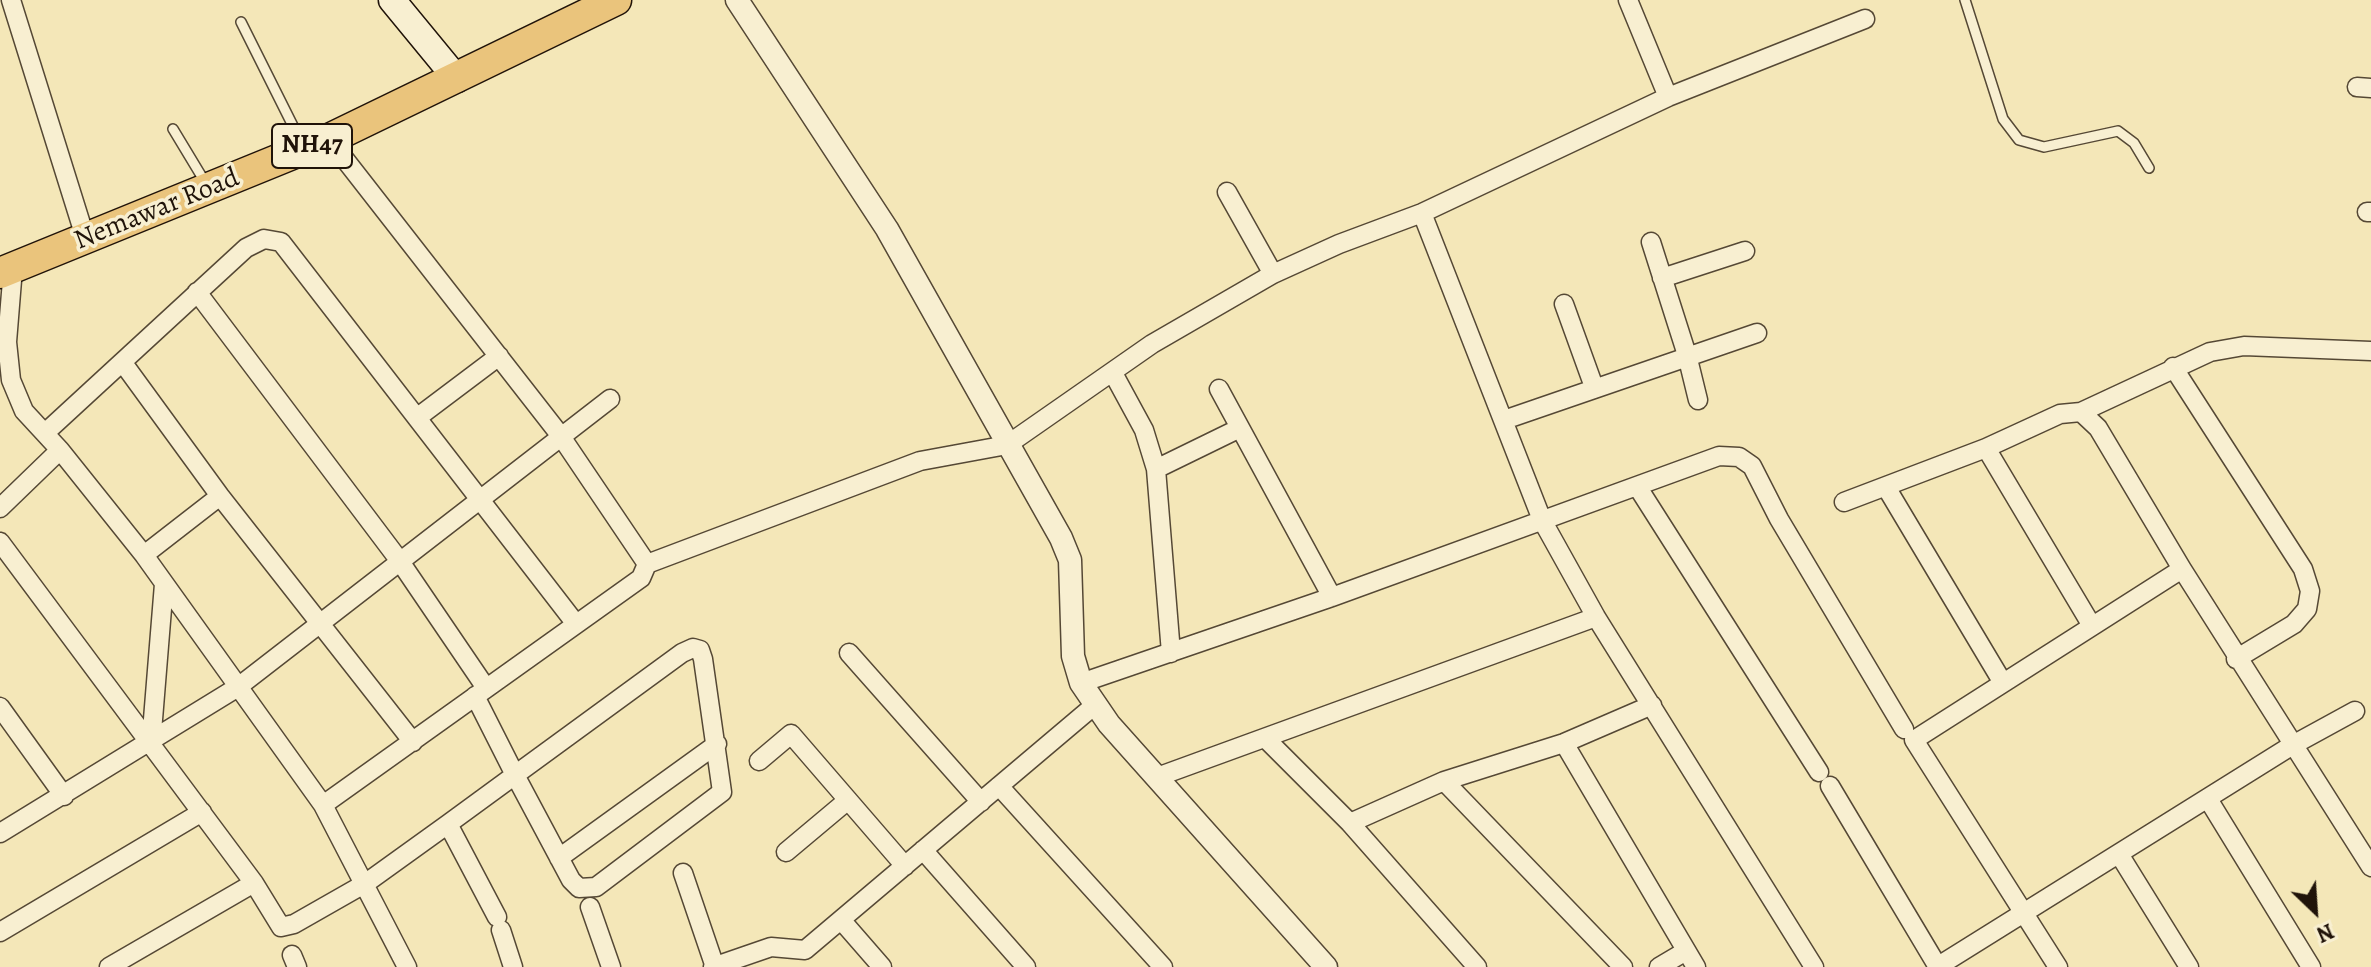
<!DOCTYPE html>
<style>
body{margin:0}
#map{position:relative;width:2371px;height:967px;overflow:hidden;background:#f4e7b8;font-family:Alegreya,serif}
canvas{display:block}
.north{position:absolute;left:2275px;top:871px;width:80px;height:80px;-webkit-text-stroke:6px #f8efd1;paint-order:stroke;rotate:155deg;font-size:22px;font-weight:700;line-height:32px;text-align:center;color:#201309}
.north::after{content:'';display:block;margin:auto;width:28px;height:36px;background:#201309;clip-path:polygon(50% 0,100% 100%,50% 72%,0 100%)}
</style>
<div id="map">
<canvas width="2371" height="967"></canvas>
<div class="north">N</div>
</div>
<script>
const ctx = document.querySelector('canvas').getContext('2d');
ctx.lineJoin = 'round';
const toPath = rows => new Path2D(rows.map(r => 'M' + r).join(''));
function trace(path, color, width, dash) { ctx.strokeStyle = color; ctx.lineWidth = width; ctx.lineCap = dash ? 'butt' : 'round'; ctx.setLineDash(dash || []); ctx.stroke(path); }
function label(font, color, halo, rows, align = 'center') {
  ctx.font = font + ' Alegreya,serif'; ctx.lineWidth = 7; ctx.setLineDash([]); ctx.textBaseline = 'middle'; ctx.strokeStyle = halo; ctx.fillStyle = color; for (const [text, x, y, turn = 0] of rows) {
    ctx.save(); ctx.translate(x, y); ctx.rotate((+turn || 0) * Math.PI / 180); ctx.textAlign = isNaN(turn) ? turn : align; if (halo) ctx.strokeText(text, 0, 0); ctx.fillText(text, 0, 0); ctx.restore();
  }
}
const service = toPath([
 [1965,0,2003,119,2019,140,2044,147,2118,131,2134,143,2149,168],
 [241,22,303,146],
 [173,129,205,182]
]);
const minor = toPath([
 [11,0,86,240],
 [2357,87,2371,88],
 [1668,97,1865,19],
 [1227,192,1273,274],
 [2367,212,2371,212],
 [1422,213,1542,520,1596,617,1814,967],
 [1651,242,1687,355,1698,400],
 [13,268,7,342,11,380,24,411,60,450,144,555,323,805,407,967],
 [1662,278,1745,251],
 [197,292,399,560,486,688],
 [1564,304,1594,387],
 [123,363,220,496,413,742],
 [2173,367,2303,569,2310,591,2307,609,2294,624,2236,659],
 [1113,373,1144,430,1156,469,1171,653],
 [1219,389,1332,597],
 [2081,412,2210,352,2244,346,2371,351],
 [418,417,499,356],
 [1504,420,1757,333],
 [45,433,246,248,264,239,281,242,576,624],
 [1986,448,2092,626],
 [1156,469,1240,428],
 [1637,486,1819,772],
 [1886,487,2003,683],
 [1844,502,1986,448,2060,414,2081,412,2098,428,2182,569,1914,740,2058,967],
 [0,508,60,450],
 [0,542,254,883,281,927,294,924,366,883,448,824,515,775,682,653,693,648,700,650,703,659,722,792,596,887,579,888,571,880,515,775,475,696],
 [144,555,220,496],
 [647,564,920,461,1007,445,1152,344,1273,274,1339,244,1422,213,1668,97,1628,0],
 [2182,569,2371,867],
 [849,653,981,802],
 [1081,683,1332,597,1719,456,1739,457,1752,466,1779,519,1904,729],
 [0,707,64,796],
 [1265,738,1350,823,1477,967],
 [1564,743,1696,967],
 [151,744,164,584],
 [759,761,791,734,905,866],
 [1157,777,1596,617],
 [1444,781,1623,967],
 [999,786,1163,967],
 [1830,786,1938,967],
 [2208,799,2311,967],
 [323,805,641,578,647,564,560,435,329,139],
 [1350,823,1444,781,1564,743,1652,705],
 [448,824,497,917],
 [0,833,238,687,610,399],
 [923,850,1026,967],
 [786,852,848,800],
 [2119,854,2189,967],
 [559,858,717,744],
 [683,873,715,967],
 [590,907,611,967],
 [842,921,882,967],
 [501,930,513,967],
 [0,932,202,812],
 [292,955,297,967],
 [109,967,254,883],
 [713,967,771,947,805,950,1096,704],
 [1659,967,1686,951],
 [1937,967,2291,746,2355,711]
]);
const tertiary = toPath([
 [737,0,887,229,1061,538,1070,560,1073,656,1081,683,1109,724,1326,967]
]);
const secondary = toPath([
 [392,0,457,79]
]);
const trunk = toPath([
 [0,273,329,139,616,0]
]);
const shields = [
 [312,146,80]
];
const shieldNames = [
 ["NH47",312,146]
];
const streetNames = [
 ["Nemawar Road",157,210,-22]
];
trace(service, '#554835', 12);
trace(minor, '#554835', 21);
trace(tertiary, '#554835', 25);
trace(secondary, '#201309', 29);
trace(trunk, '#201309', 33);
trace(service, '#f8efd1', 9);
trace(minor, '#f8efd1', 18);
trace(tertiary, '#f8efd1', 22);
trace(secondary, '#f8efd1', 26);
trace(trunk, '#eac47c', 30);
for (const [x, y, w] of shields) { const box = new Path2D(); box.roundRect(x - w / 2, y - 22, w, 44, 6); ctx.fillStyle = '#f8efd1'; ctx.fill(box); trace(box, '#201309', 2); }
label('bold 26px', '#201309', null, shieldNames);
label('28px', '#201309', '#f8efd1', streetNames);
</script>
